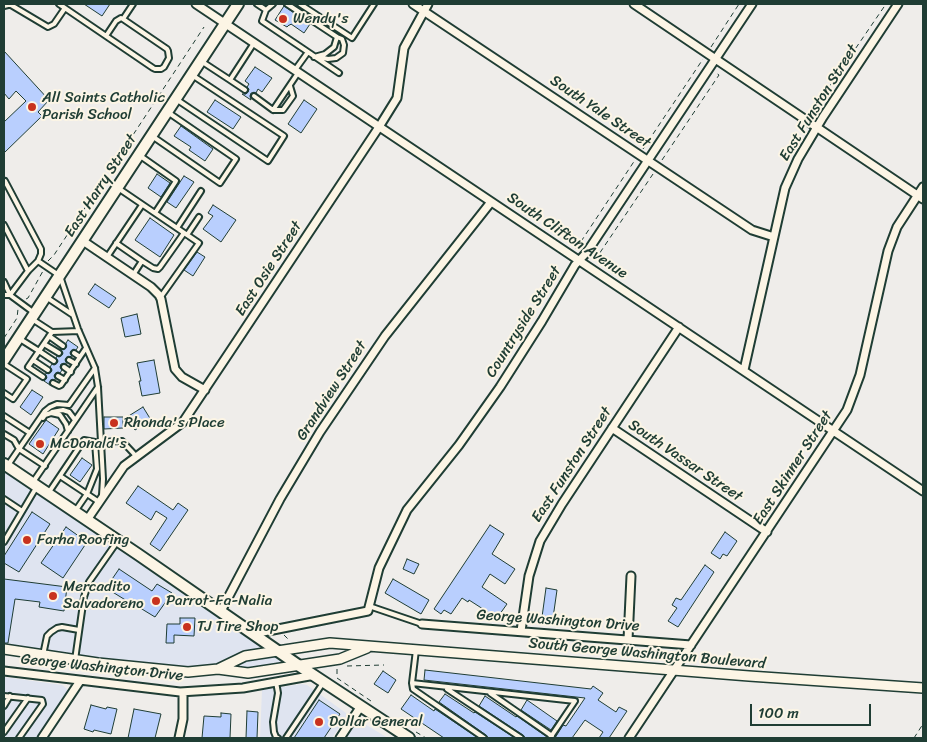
<!DOCTYPE html>
<style>
body{margin:0}
#map{position:relative;width:927px;height:742px;overflow:hidden;background:#efedea;font-family:Sriracha,sans-serif}
canvas{display:block}
.frame{position:absolute;inset:0;border:5px solid #1f3d34;pointer-events:none}
.scale{position:absolute;left:750px;top:704px;width:121px;height:22px;box-sizing:border-box;border:2px solid #1f3d34;border-top:0;padding-left:6px;font-size:15px;line-height:18px;white-space:nowrap;color:#1f3d34;-webkit-text-stroke:4px #fcf5e5;paint-order:stroke}
</style>
<div id="map">
<canvas width="927" height="742"></canvas>
<div class="frame"></div>
<div class="scale">100 m</div>
</div>
<script>
const ctx = document.querySelector('canvas').getContext('2d');
ctx.lineJoin = 'round';
function paint(path, color) { ctx.fillStyle = color; ctx.fill(path, 'evenodd'); }
const toPath = rows => new Path2D(rows.map(r => 'M' + r).join(''));
function trace(path, color, width, dash) { ctx.strokeStyle = color; ctx.lineWidth = width; ctx.lineCap = dash ? 'butt' : 'round'; ctx.setLineDash(dash || []); ctx.stroke(path); }
function label(font, color, halo, rows, align = 'center') {
  ctx.font = font + ' Sriracha,sans-serif'; ctx.lineWidth = 4; ctx.setLineDash([]); ctx.textBaseline = 'middle'; ctx.strokeStyle = halo; ctx.fillStyle = color; for (const [text, x, y, turn = 0] of rows) {
    ctx.save(); ctx.translate(x, y); ctx.rotate((+turn || 0) * Math.PI / 180); ctx.textAlign = isNaN(turn) ? turn : align; if (halo) ctx.strokeText(text, 0, 0); ctx.fillText(text, 0, 0); ctx.restore();
  }
}
const built = toPath([
 [4,465,298,665,248,673,188,672,4,649],
 [4,677,62,685,66,688,68,691,67,695,38,738,4,738],
 [302,684,307,685,346,713,346,717,332,738,260,738,262,690],
 [359,721,363,723,388,738,346,738,356,722]
]);
const building = toPath([
 [84,4,110,4,102,16,84,4],
 [284,6,310,24,304,33,291,24,290,25,289,25,287,27,275,20,284,6],
 [4,51,49,100,38,112,42,116,4,153,4,122,26,101,16,91,9,99,4,93,4,51],
 [255,67,272,78,262,92,258,89,256,93,251,93,250,96,251,100,242,94,246,94,248,92,249,89,247,87,249,84,245,81,255,67],
 [215,100,241,117,233,129,207,112,215,100],
 [304,100,317,109,301,133,288,124,304,100],
 [181,126,213,149,205,161,189,150,191,147,174,136,181,126],
 [157,174,170,183,161,197,148,188,157,174],
 [184,176,194,182,176,208,167,202,184,176],
 [213,205,236,220,221,242,203,229,213,216,208,213,213,205],
 [150,218,174,235,160,257,135,240,150,218],
 [197,252,205,257,193,276,184,270,197,252],
 [95,284,116,298,109,308,88,294,95,284],
 [137,314,141,334,125,337,121,318,137,314],
 [68,340,78,347,76,350,71,351,70,353,72,356,66,358,65,360,67,363,61,364,60,367,62,370,60,373,58,372,55,374,54,376,56,379,51,380,49,383,50,385,44,381,47,378,45,374,51,372,52,370,50,367,52,364,54,365,57,363,58,361,56,358,57,356,59,357,62,355,63,353,61,350,66,348,66,343,68,340],
 [154,360,160,393,142,396,139,381,141,381,137,363,154,360],
 [32,390,43,397,31,415,20,407,32,390],
 [143,407,151,420,135,430,127,417,143,407],
 [104,417,123,417,123,428,104,429,104,417],
 [46,420,59,429,43,454,29,444,46,420],
 [82,458,92,465,80,482,70,475,82,458],
 [138,486,173,510,178,503,188,510,160,551,150,544,167,518,156,511,151,520,126,503,138,486],
 [32,512,50,524,19,572,4,563,4,556,32,512],
 [490,525,504,534,492,554,515,569,505,584,490,574,482,587,507,604,497,618,469,600,468,602,462,598,451,614,444,610,441,614,434,609,490,525],
 [66,527,87,542,63,578,41,563,66,527],
 [725,532,737,541,727,556,723,554,720,559,711,553,725,532],
 [407,559,419,564,414,574,403,569,407,559],
 [705,565,714,572,678,627,668,621,677,608,672,605,676,598,681,600,705,565],
 [119,569,152,591,157,584,172,593,155,617,132,603,132,604,106,588,119,569],
 [4,579,67,587,64,611,39,607,40,602,15,599,8,643,4,643,4,579],
 [393,579,429,600,421,614,385,593,393,579],
 [546,588,557,590,553,618,542,617,546,588],
 [180,618,195,618,194,636,174,635,174,643,166,643,167,624,180,624,180,618],
 [425,670,591,689,593,686,603,693,598,700,616,712,619,707,627,711,609,738,599,738,603,732,585,720,572,738,555,738,563,725,566,726,585,698,424,680,425,670],
 [383,671,396,680,388,693,374,684,383,671],
 [445,694,474,713,475,712,515,738,488,738,486,735,439,702,445,694],
 [411,695,434,711,435,709,478,738,444,738,401,709,411,695],
 [485,696,516,717,517,716,547,737,546,738,525,738,523,735,479,706,485,696],
 [319,700,340,714,324,738,294,738,319,700],
 [527,700,557,721,551,730,521,710,527,700],
 [91,705,106,709,107,707,117,709,111,734,94,730,93,732,84,729,91,705],
 [134,709,161,714,155,738,128,738,134,709],
 [247,711,258,712,257,738,246,738,247,711],
 [221,713,231,714,230,738,202,738,204,716,221,717,221,713]
]);
const path = toPath([
 [215,5,215,4],
 [711,47,739,4],
 [810,115,886,4],
 [643,149,703,59],
 [662,160,719,75,716,73],
 [576,249,635,160],
 [595,260,653,174],
 [48,261,54,255,204,27],
 [26,299,28,298,43,271],
 [4,338,17,318,18,309],
 [284,635,289,640],
 [347,666,384,665],
 [337,669,337,678,371,701],
 [416,732,426,738],
 [914,738,923,724]
]);
const service = toPath([
 [59,4,153,68,155,69,161,69,164,67,169,58,168,51,167,49,123,19,121,18,116,21,106,36],
 [257,4,266,10,262,21,308,52,295,70],
 [287,4,337,37,334,47,325,54,314,57],
 [300,4,352,38,374,4],
 [4,6,8,5,11,5,48,27,54,24,65,8],
 [266,10,273,4],
 [123,19,133,4],
 [308,52,339,73],
 [319,57,328,59,336,58,343,53,344,45,342,39,337,37],
 [201,61,230,80,254,43],
 [230,80,245,90],
 [254,96,273,110,283,110,293,96,290,86],
 [176,99,268,161,284,136,192,75],
 [273,110,298,73],
 [152,136,220,183,236,159,169,113],
 [139,155,176,181,155,213],
 [5,181,41,249,41,254,38,261,28,271,10,295],
 [118,188,199,243,160,298],
 [4,225,28,271],
 [177,228,201,191],
 [187,235,199,217],
 [116,243,142,261,133,275],
 [107,257,142,205],
 [38,261,60,276,78,329,95,368,98,387,103,479,102,495],
 [142,261,153,268,158,269,160,267,184,233],
 [4,282,10,295],
 [4,295,10,295,33,312],
 [46,297,73,315],
 [52,332,79,331],
 [49,336,63,346],
 [20,339,39,351,52,332,32,319],
 [44,344,59,353],
 [74,353,80,357],
 [33,360,48,370],
 [69,360,76,364],
 [4,364,27,379,13,399,4,393],
 [64,367,71,372],
 [58,376,65,380],
 [43,377,28,367,39,351,54,361],
 [53,383,59,386,61,385,86,348],
 [52,412,63,410,69,412,75,420],
 [4,416,30,433],
 [43,418,45,415,51,413,60,415,66,424,68,431],
 [4,434,14,440,19,449,45,466],
 [99,442,122,441,136,456],
 [8,465,45,411,50,407,57,404,69,405,95,368],
 [60,476,87,494,76,510],
 [33,482,98,387],
 [49,492,84,440,95,442,97,469,87,494,99,502],
 [4,499,22,511],
 [4,542,36,488],
 [369,606,422,624],
 [416,650,412,683,413,689,484,738],
 [43,655,47,636,51,632,57,628,62,627,79,630],
 [75,660,84,597,89,582,117,542],
 [276,682,278,693,273,722,274,732,276,737,278,738],
 [412,683,575,701,550,738],
 [447,689,521,738],
 [490,693,552,736],
 [4,696,42,700,43,704,19,738],
 [4,706,10,696],
 [4,732,28,698],
 [286,738,323,683]
]);
const minor = toPath([
 [196,4,923,491],
 [413,4,752,230,774,237],
 [634,4,923,199],
 [83,241,151,287,159,295,161,299,175,369,182,377,205,390],
 [744,370,785,188,798,159,823,117,898,4],
 [612,428,767,532],
 [87,520,124,466,183,422,229,353,379,127,397,98,404,48,428,4],
 [221,611,280,499,320,432,385,336,491,202],
 [422,624,691,645],
 [521,631,529,576,540,541,562,504,679,327],
 [253,634,368,611,379,568,407,510,459,445,500,387,542,321,575,265,587,252,752,4],
 [628,640,631,576],
 [4,671,180,692,243,688,315,675],
 [42,738,80,681],
 [179,738,183,719,183,692],
 [340,738,361,706],
 [629,738,847,410,860,375,888,251,897,227,923,187]
]);
const tertiary = toPath([
 [4,649,98,663,188,672,218,669,248,673,340,659,367,648],
 [218,669,245,656,330,643,749,676,923,688]
]);
const secondary = toPath([
 [4,360,238,4],
 [4,464,139,555,298,665,409,738]
]);
const markers = [
 [283,19,5,"#c8321e"],
 [32,107,5,"#c8321e"],
 [114,423,5,"#c8321e"],
 [40,444,5,"#c8321e"],
 [27,540,5,"#c8321e"],
 [53,596,5,"#c8321e"],
 [156,601,5,"#c8321e"],
 [187,627,5,"#c8321e"],
 [319,722,5,"#c8321e"]
];
const poiNames = [
 ["Wendy's",293,19],
 ["All Saints Catholic",42,98],
 ["Parish School",42,115],
 ["Rhonda's Place",124,423],
 ["McDonald's",50,444],
 ["Farha Roofing",37,540],
 ["Mercadito",63,587],
 ["Salvadoreno",63,604],
 ["Parrot-Fa-Nalia",166,601],
 ["TJ Tire Shop",197,627],
 ["Dollar General",329,722]
];
const streetNames = [
 ["East Funston Street",819,103,-58],
 ["South Yale Street",600,112,34],
 ["East Harry Street",101,186,-57],
 ["South Clifton Avenue",567,236,34],
 ["East Osie Street",269,269,-57],
 ["Countryside Street",524,322,-58],
 ["Grandview Street",332,391,-57],
 ["South Vassar Street",685,461,34],
 ["East Funston Street",572,465,-57],
 ["East Skinner Street",793,468,-57],
 ["George Washington Drive",558,621,4],
 ["South George Washington Boulevard",647,654,5],
 ["George Washington Drive",102,668,6]
];
paint(built, '#dfe4f0');
paint(building, '#b9cffe');
trace(building, '#1f3d34', 1);
trace(service, '#1f3d34', 8);
trace(minor, '#1f3d34', 11);
trace(tertiary, '#1f3d34', 12);
trace(secondary, '#1f3d34', 14);
trace(path, '#1f3d34', 1, [5, 4]);
trace(service, '#fcf5e5', 4);
trace(minor, '#fcf5e5', 7);
trace(tertiary, '#fcf5e5', 9);
trace(secondary, '#fcf5e5', 10);
for (const [x, y, r, color] of markers) { const dot = new Path2D(); dot.arc(x, y, r, 0, 2 * Math.PI); ctx.fillStyle = color; ctx.fill(dot); trace(dot, '#fcf5e5', 2); }
label('15px', '#1f3d34', '#fcf5e5', poiNames, 'left');
label('15px', '#1f3d34', '#fcf5e5', streetNames);
</script>
